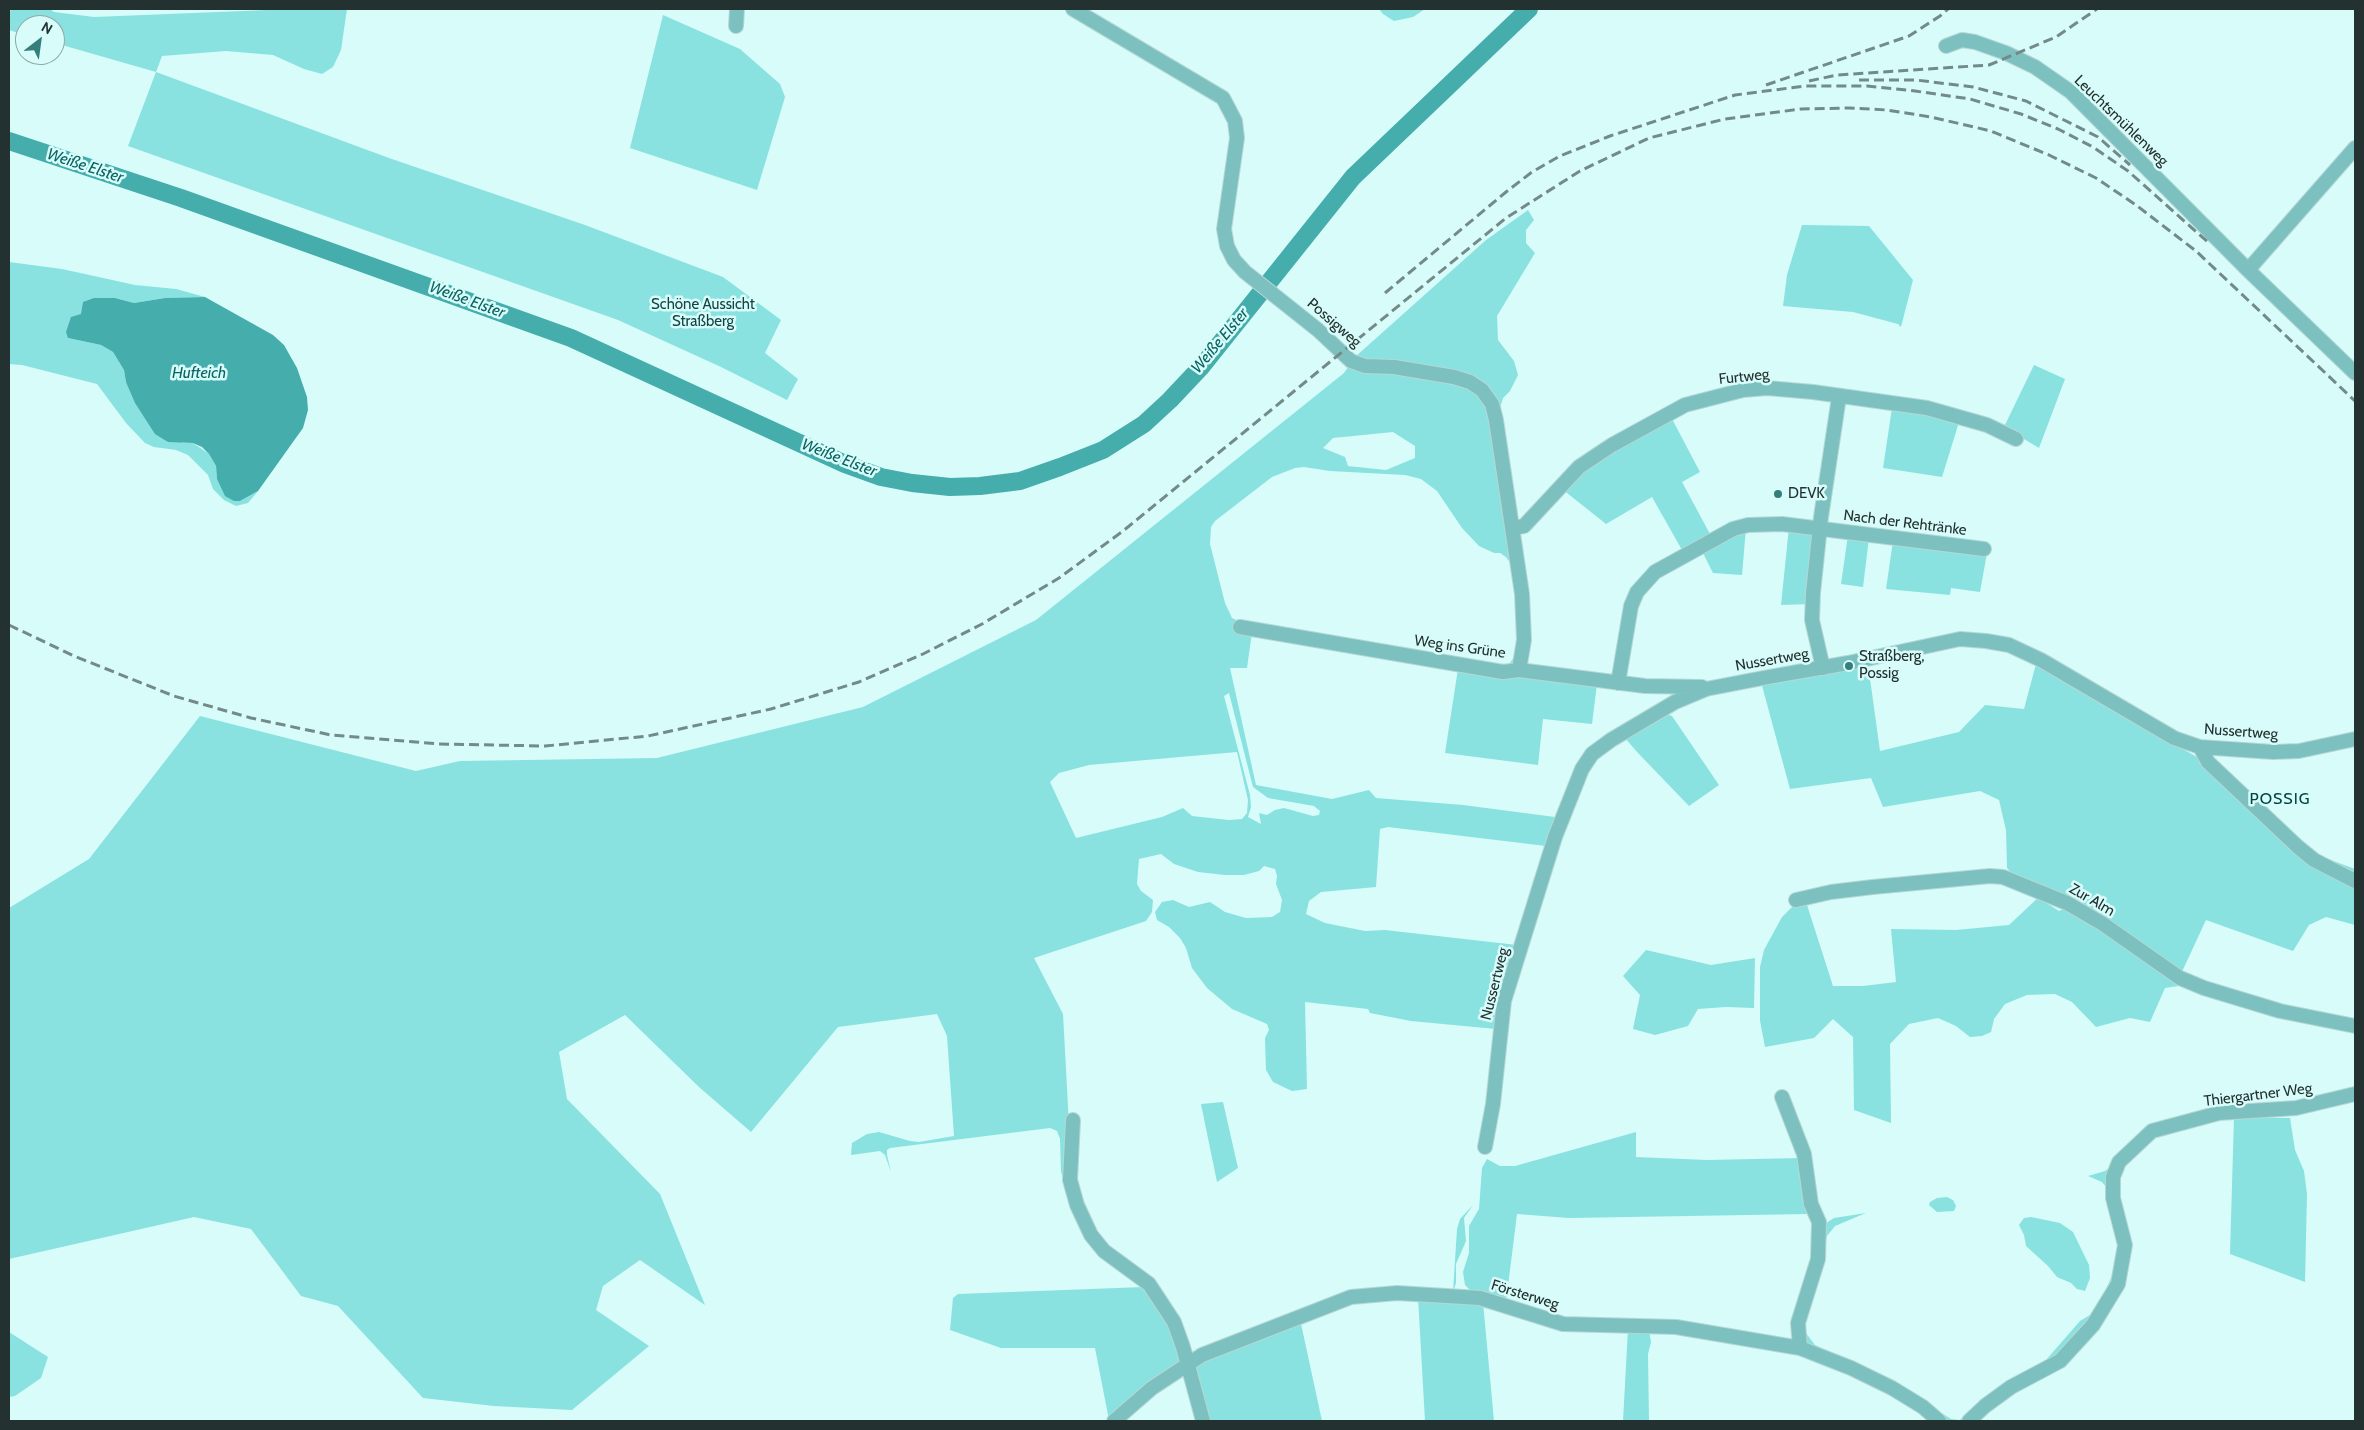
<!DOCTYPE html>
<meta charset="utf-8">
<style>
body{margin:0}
#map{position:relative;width:2364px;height:1430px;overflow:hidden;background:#d7fcfa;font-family:Cabin,sans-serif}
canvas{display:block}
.frame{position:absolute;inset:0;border:10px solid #233130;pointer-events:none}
.north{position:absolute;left:15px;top:15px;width:50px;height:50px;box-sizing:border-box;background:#d7fcfa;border:1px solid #8faba9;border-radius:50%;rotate:30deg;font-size:14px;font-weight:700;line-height:20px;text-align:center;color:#233130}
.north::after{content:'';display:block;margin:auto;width:18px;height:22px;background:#357e7d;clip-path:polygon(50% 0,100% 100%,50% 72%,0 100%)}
</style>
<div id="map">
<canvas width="2364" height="1430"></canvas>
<div class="frame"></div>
<div class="north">N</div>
</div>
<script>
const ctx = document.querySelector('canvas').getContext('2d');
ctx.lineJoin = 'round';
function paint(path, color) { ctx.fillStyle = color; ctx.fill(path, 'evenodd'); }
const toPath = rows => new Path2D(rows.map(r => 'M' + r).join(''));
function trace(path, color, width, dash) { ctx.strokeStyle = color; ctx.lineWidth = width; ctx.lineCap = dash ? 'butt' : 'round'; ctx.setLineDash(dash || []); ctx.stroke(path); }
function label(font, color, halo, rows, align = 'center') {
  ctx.font = font + ' Cabin,sans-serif'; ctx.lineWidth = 5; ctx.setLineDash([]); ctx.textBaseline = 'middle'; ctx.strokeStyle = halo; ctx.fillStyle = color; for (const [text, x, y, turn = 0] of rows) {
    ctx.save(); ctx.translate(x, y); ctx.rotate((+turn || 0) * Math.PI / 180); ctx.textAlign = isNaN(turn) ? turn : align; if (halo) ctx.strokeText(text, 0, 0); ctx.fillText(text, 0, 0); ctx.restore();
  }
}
const green = toPath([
 [12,9,50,9,54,12,94,17,292,9,347,9,341,50,333,67,322,74,304,69,273,55,226,51,162,56,156,72,389,158,585,225,723,277,781,320,765,353,798,379,787,400,721,367,618,320,128,146,156,72,55,43,55,25,25,25,25,35,9,30,9,12],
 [1379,9,1425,9,1413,17,1394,21,1383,14],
 [663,15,740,49,780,84,785,97,757,190,630,148],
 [1528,210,1534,220,1526,230,1526,243,1535,253,1497,316,1498,340,1514,361,1518,375,1510,391,1503,398,1500,408,1503,434,1498,450,1522,625,1521,642,1515,665,1511,668,1501,669,1459,663,1292,633,1236,625,1241,631,1252,632,1247,668,1230,668,1256,785,1332,799,1369,790,1376,798,1463,805,1555,817,1546,846,1388,827,1380,829,1376,887,1321,892,1309,901,1306,914,1325,923,1365,931,1385,930,1517,945,1499,1001,1496,1029,1411,1021,1370,1013,1368,1009,1305,1002,1307,1089,1292,1091,1273,1082,1266,1070,1265,1038,1269,1030,1267,1024,1232,1009,1207,988,1192,968,1186,948,1180,938,1169,927,1157,920,1155,912,1162,902,1173,900,1189,907,1210,902,1225,912,1246,918,1272,917,1280,912,1282,900,1276,884,1277,876,1275,869,1264,866,1259,871,1244,875,1225,875,1198,872,1174,864,1161,854,1139,859,1137,884,1141,891,1153,900,1152,912,1146,921,1034,958,1063,1014,1069,1125,1066,1165,1071,1192,1068,1194,1061,1172,1060,1139,1057,1131,1050,1128,890,1148,887,1150,887,1155,891,1172,885,1155,880,1151,851,1155,852,1143,867,1134,879,1132,910,1141,919,1142,954,1136,947,1036,937,1014,838,1027,751,1132,699,1087,625,1015,559,1052,567,1099,660,1194,705,1305,640,1260,603,1286,596,1310,649,1346,572,1410,494,1406,423,1398,338,1306,301,1296,251,1229,194,1217,9,1259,9,908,89,859,200,716,416,771,460,761,657,758,863,707,1036,620,1344,373,1355,357,1486,240],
 [1393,432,1415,446,1415,458,1386,470,1348,466,1345,457,1323,448,1333,438],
 [1304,467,1330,471,1405,475,1421,479,1437,491,1462,528,1479,546,1494,553,1500,553,1506,557,1511,564,1515,578,1519,631,1514,657,1510,663,1504,665,1465,661,1245,624,1232,618,1225,603,1210,544,1211,527,1215,521,1272,477,1295,468],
 [1229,693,1253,787,1268,798,1314,806,1320,811,1319,815,1313,816,1284,808,1275,810,1267,815,1259,813,1261,824,1248,817,1251,807,1250,795,1224,696],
 [1237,752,1248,800,1247,813,1242,819,1229,820,1192,816,1183,808,1162,817,1076,838,1050,782,1059,773,1089,765],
 [1802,225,1869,226,1913,280,1901,327,1898,324,1853,312,1783,306,1787,275],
 [9,262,62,269,135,285,176,289,205,297,165,298,134,303,115,298,81,314,68,338,101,345,113,352,124,370,126,382,183,443,193,443,209,454,216,466,217,479,240,501,258,491,248,503,236,506,224,500,213,489,208,475,188,455,176,450,154,447,145,443,126,423,97,384,22,365,9,364],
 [2034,365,2065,379,2039,448,2004,427],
 [1892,408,1960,419,1942,477,1883,468],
 [1671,417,1700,472,1682,482,1710,534,1682,550,1652,497,1606,524,1562,489,1584,465],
 [1789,527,1811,530,1815,537,1810,604,1781,605],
 [1746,528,1742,575,1713,573,1701,549],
 [1848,535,1869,538,1863,587,1841,584],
 [1893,541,1987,553,1980,592,1951,588,1950,595,1886,589],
 [1868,664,1880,751,1959,732,1985,705,2024,709,2036,664,2202,760,2320,856,2355,869,2355,925,2326,917,2309,925,2293,951,2206,920,2180,976,2179,986,2165,988,2150,1022,2130,1018,2096,1027,2072,1002,2055,994,2027,995,2005,1004,1994,1019,1991,1032,1982,1036,1970,1037,1956,1026,1938,1018,1909,1024,1890,1044,1891,1123,1854,1110,1853,1037,1833,1019,1814,1038,1765,1047,1760,1021,1760,967,1764,950,1782,917,1795,904,1807,905,1833,986,1863,986,1896,982,1891,929,1956,930,2009,925,2041,895,2048,904,2059,911,2067,908,2014,876,2007,868,2006,830,1999,800,1980,791,1883,807,1871,778,1790,789,1761,682],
 [1458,669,1597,684,1592,724,1543,719,1538,765,1445,753],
 [1661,712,1672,716,1719,785,1689,806,1638,753,1625,738],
 [1646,950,1711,965,1755,958,1754,1008,1726,1007,1698,1009,1688,1026,1655,1035,1633,1029,1640,995,1623,976],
 [1223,1102,1238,1168,1217,1182,1201,1104],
 [2234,1117,2290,1118,2295,1150,2304,1171,2307,1194,2305,1282,2230,1254],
 [1636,1132,1636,1157,1707,1160,1802,1158,1808,1214,1569,1218,1517,1214,1506,1302,1474,1294,1465,1285,1463,1272,1469,1253,1469,1226,1479,1209,1482,1168,1487,1159,1500,1166,1515,1166],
 [2115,1164,2122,1246,2108,1296,2062,1356,1965,1421,1946,1421,1926,1405,1806,1344,1801,1328,1826,1223,1834,1218,1866,1213,1835,1226,1827,1236,1803,1329,1815,1345,1884,1377,1951,1419,1959,1420,1964,1418,2046,1360,2080,1321,2090,1315,2103,1296,2114,1271,2118,1249,2118,1227,2109,1191,2102,1182,2088,1176,2105,1171],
 [1947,1197,1953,1200,1956,1206,1954,1211,1937,1212,1929,1205,1930,1202,1937,1198],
 [1473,1205,1464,1218,1466,1241,1456,1264,1456,1283,1453,1292,1457,1229,1460,1219],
 [2031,1217,2060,1223,2073,1232,2089,1265,2090,1278,2085,1291,2077,1289,2071,1283,2057,1277,2048,1266,2026,1246,2024,1235,2019,1225,2024,1218],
 [1144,1287,1171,1322,1182,1359,1178,1365,1109,1420,1095,1348,1001,1348,950,1330,953,1298,958,1294],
 [1418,1297,1483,1302,1494,1421,1425,1421],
 [1300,1319,1322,1421,1210,1421,1194,1365],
 [1628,1329,1649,1330,1651,1342,1648,1354,1649,1421,1623,1421],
 [9,1332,48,1357,41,1378,15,1396,9,1397]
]);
const water = toPath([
 [205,297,273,335,284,345,297,368,307,397,308,410,303,428,258,491,240,501,234,501,225,496,217,479,216,466,209,454,202,447,193,443,168,442,155,434,135,403,126,382,124,370,113,352,101,345,68,338,66,332,71,317,81,314,83,302,94,298,115,298,134,303,165,298]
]);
const river = toPath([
 [9,141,181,198,571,338,845,464,881,477,912,483,950,487,980,486,1020,481,1060,467,1103,450,1144,424,1170,400,1202,366,1353,177,1529,9]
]);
const minor = toPath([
 [1073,9,1223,98,1235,121,1237,138,1224,229,1227,246,1234,260,1245,272,1318,330,1351,361,1365,366,1394,367,1454,377,1470,382,1482,390,1492,404,1496,420,1522,594,1524,640,1519,670],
 [736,26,737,9],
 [1946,46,1962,40,1975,42,2006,53,2035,67,2071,92,2248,270,2355,373],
 [2248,270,2355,148],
 [1513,528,1524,526,1579,467,1612,445,1685,405,1743,390,1767,388,1813,392,1927,408,1987,425,2016,439],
 [1240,627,1503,672,1519,670,1645,686,1702,687],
 [1823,668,1812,620,1813,593,1821,517,1839,397],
 [1618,683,1631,606,1637,592,1655,572,1733,529,1748,525,1782,524,1984,549],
 [2200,747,2208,762,2298,847,2314,860,2355,881],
 [1796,900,1831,892,1873,887,1990,876,2003,877,2067,903,2103,924,2180,978,2204,988,2280,1011,2355,1026],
 [1782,1097,1804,1154,1811,1204,1819,1222,1818,1259,1798,1323,1800,1348],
 [1073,1120,1070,1180,1077,1205,1091,1235,1104,1251,1149,1284,1174,1322,1183,1347,1203,1421],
 [1485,1147,1493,1104,1504,1001,1555,837,1582,769,1592,754,1611,740,1675,702,1706,689,1763,678,1848,663,1960,639,1986,641,2009,645,2041,660,2174,738,2200,747,2273,752,2299,751,2355,739],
 [1114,1421,1152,1388,1202,1355,1351,1297,1397,1293,1480,1298,1563,1324,1676,1327,1800,1348,1851,1368,1892,1388,1923,1407,1939,1421],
 [1969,1421,1985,1406,2011,1387,2060,1361,2093,1325,2118,1284,2125,1245,2113,1198,2113,1177,2119,1162,2152,1131,2219,1113,2296,1108,2355,1094]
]);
const rail = toPath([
 [1859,80,1916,80,1973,87,2026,101,2098,137,2130,165],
 [1809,81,1837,75,1989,65,2056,37,2097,9],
 [1766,85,1909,36,1940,16,1948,9],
 [1385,293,1506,192,1532,172,1560,156,1610,136,1735,95,1805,86,1867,86,1915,91,1970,99,2021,114,2058,129,2093,147,2128,171,2210,244],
 [9,625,74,656,174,696,251,718,331,735,439,744,545,746,648,736,771,709,859,682,923,654,982,624,1059,578,1123,531,1506,218,1580,171,1649,138,1725,119,1801,109,1848,108,1887,110,1931,117,1991,131,2049,155,2096,178,2136,205,2196,251,2355,401]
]);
const markers = [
 [1778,494,5,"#357e7d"],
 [1849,666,5,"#357e7d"]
];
const streetNames = [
 ["Leuchtsmühlenweg",2121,121,44],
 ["Possigweg",1334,323,41],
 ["Furtweg",1744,377,-6],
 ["Nach der Rehtränke",1905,523,7],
 ["Weg ins Grüne",1460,647,8],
 ["Nussertweg",1772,660,-10],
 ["Nussertweg",2241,732,4],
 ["Zur Alm",2092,900,30],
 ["Nussertweg",1495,984,-76],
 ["Thiergartner Weg",2258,1095,-7],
 ["Försterweg",1525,1295,17]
];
const parkNames = [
 ["Schöne Aussicht",703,305],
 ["Straßberg",703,322]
];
const poiNames = [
 ["DEVK",1788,494],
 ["Straßberg,",1859,657],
 ["Possig",1859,674]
];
const waterNames = [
 ["Weiße Elster",85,166,18],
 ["Weiße Elster",467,300,20],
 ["Weiße Elster",1220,341,-50],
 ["Hufteich",199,373],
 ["Weiße Elster",839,458,21]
];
const neighbourhoodNames = [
 ["POSSIG",2280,799]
];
paint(green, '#89e2e0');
paint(water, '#45adab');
trace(river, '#45adab', 18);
trace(minor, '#b7d7d6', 16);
trace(minor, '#7cc1bf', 14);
trace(rail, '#728a88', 3, [10, 5]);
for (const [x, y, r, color] of markers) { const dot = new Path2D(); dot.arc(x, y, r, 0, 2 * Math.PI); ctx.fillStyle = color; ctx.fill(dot); trace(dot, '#d7fcfa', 2); }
label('15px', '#233130', '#d7fcfa', streetNames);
label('15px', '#134342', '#d7fcfa', parkNames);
label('15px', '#233130', '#d7fcfa', poiNames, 'left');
label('italic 16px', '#0b6463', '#d7fcfa', waterNames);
ctx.letterSpacing = '1px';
label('16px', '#004443', '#d7fcfa', neighbourhoodNames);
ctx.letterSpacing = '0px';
</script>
